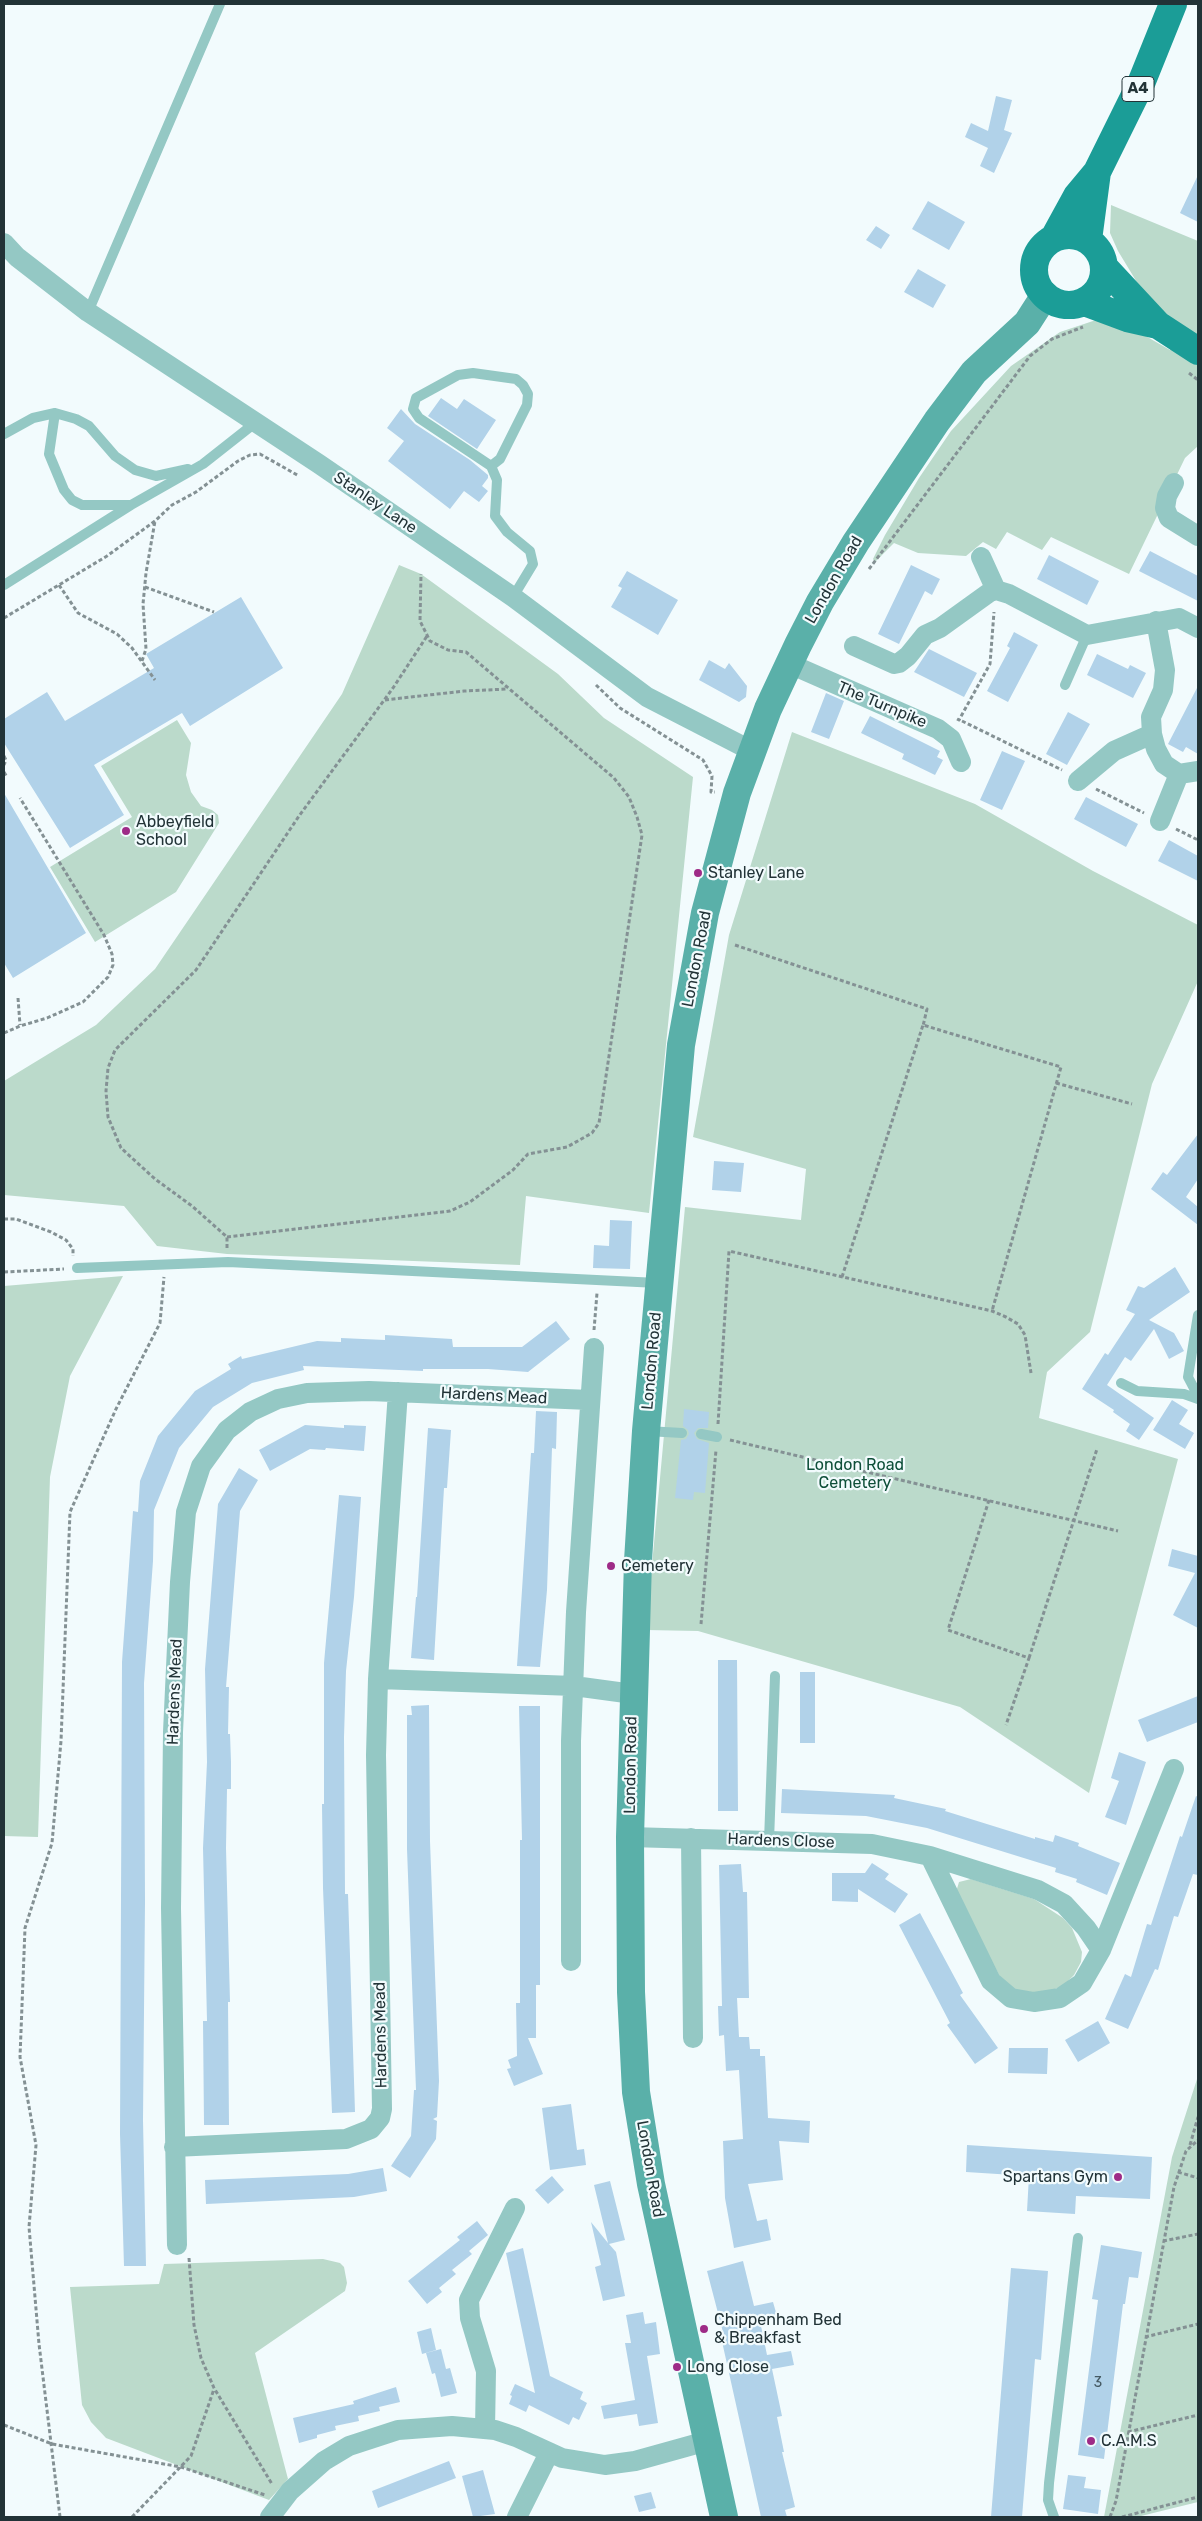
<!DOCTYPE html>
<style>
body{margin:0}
#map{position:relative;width:1202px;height:2521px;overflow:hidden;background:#f2fbfd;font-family:Rubik,sans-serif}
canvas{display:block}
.frame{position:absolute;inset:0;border:5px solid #223337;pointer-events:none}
</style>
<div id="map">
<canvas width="1202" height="2521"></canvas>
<div class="frame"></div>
</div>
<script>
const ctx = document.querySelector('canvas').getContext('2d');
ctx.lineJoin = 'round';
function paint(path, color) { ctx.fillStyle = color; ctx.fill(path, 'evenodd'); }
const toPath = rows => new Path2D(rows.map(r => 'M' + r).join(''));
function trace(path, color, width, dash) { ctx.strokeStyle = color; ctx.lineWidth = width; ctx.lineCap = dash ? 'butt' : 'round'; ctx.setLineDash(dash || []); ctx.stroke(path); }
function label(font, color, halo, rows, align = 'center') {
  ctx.font = font + ' Rubik,sans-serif'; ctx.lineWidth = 4.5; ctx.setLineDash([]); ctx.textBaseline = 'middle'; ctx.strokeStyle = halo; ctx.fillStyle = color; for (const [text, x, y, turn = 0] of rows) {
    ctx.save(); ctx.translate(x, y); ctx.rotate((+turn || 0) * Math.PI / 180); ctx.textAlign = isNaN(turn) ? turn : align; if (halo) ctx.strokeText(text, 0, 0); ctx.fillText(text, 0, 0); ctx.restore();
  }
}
const green = toPath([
 [1111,205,1198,241,1198,446,1185,458,1129,574,1051,537,1042,550,1007,532,996,549,983,542,966,556,918,553,894,543,875,562,873,559,885,535,919,478,951,431,1011,366,1060,332,1105,317,1130,327,1170,350,1180,329,1164,315,1138,284,1118,251,1110,233],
 [399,565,421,574,558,674,604,718,693,777,649,1213,526,1196,520,1265,227,1254,157,1246,124,1206,4,1195,4,1081,96,1025,155,969,342,694],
 [177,720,191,743,186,775,191,792,201,806,212,810,218,815,219,823,176,892,95,942,50,867,132,817,101,766],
 [792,732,975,804,1093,871,1198,925,1198,981,1152,1084,1090,1332,1047,1372,1039,1418,1178,1459,1089,1793,960,1707,698,1631,646,1630,685,1207,801,1220,806,1169,693,1137,729,935],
 [123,1276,70,1376,50,1477,38,1837,4,1836,4,1286],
 [971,1879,1034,1899,1063,1918,1072,1928,1082,1952,1081,1962,1074,1975,1064,1985,1042,1995,1013,1989,1001,1979,956,1892,959,1882],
 [1198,2076,1198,2502,1137,2517,1104,2517,1172,2157],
 [323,2259,340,2263,344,2267,347,2283,345,2291,255,2353,288,2479,269,2500,106,2438,91,2422,82,2405,70,2287,159,2284,164,2264]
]);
const building = toPath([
 [996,96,1012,100,1004,130,1012,133,994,173,980,166,988,148,965,137,971,123,988,131],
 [1198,175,1198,222,1180,213],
 [928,201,965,222,949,250,912,229],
 [876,226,890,235,881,249,866,240],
 [918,269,946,285,933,308,904,292],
 [441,398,457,409,464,399,496,420,477,449,428,416],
 [401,409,415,424,470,460,488,475,488,478,482,486,488,491,479,502,464,491,450,509,388,461,404,441,387,428],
 [1150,551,1198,576,1198,601,1139,571],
 [1049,555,1099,581,1087,605,1037,579],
 [911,565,940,579,932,595,925,591,899,644,878,634],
 [627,571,678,600,658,635,611,607,622,588,618,586],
 [241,597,283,668,190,726,182,713,94,765,124,815,70,848,4,743,4,719,47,692,65,721,154,668,146,654],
 [1014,632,1038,645,1008,702,987,691,1010,648,1007,646],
 [929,649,977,673,964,697,914,672],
 [1097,654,1128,669,1130,665,1146,673,1133,698,1087,675],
 [709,660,725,669,729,663,747,686,746,697,739,702,699,680],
 [1198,686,1198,754,1186,747,1183,752,1168,744],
 [826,693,844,701,829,739,811,732],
 [1068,712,1090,724,1067,765,1046,754],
 [870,716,940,751,937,757,943,760,935,775,902,759,904,754,861,733],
 [1002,751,1025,761,1002,810,980,800],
 [4,793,86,933,13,978,4,963],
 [1086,797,1138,824,1126,847,1074,819],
 [1169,840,1198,856,1198,881,1158,861],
 [1198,1134,1198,1179,1186,1197,1198,1207,1198,1225,1151,1189,1163,1172,1167,1175],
 [714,1161,744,1163,741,1192,712,1190],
 [610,1220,632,1221,630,1269,593,1268,594,1245,609,1246],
 [1175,1267,1190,1292,1149,1320,1174,1333,1184,1351,1169,1359,1154,1329,1131,1361,1125,1357,1107,1385,1154,1418,1139,1440,1126,1431,1130,1424,1113,1412,1114,1410,1082,1389,1105,1353,1108,1355,1135,1314,1126,1310,1138,1286,1144,1288],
 [556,1321,570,1339,528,1372,488,1369,423,1369,423,1371,303,1366,304,1370,252,1383,213,1407,179,1448,154,1510,153,1561,144,1683,145,1902,143,2120,146,2266,124,2266,120,2134,122,1662,133,1511,138,1512,140,1481,158,1436,195,1391,231,1369,228,1364,241,1356,242,1359,317,1341,341,1342,341,1338,385,1340,385,1335,452,1339,453,1347,522,1347],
 [1172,1400,1188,1410,1179,1424,1194,1433,1185,1449,1153,1430],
 [684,1409,709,1412,708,1428,698,1428,694,1433,697,1439,709,1443,705,1493,694,1492,693,1500,675,1498,681,1440,686,1439,689,1434,688,1430,683,1426],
 [536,1411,557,1412,556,1449,552,1448,547,1590,540,1667,517,1666,531,1453,534,1453],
 [305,1425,344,1428,344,1425,366,1426,364,1451,326,1448,325,1450,310,1449,270,1471,259,1450],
 [428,1428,451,1430,447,1488,444,1488,434,1660,411,1658,416,1597,417,1597],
 [239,1468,258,1480,240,1511,226,1687,229,1687,228,1734,230,1734,231,1762,231,1789,227,1789,226,1848,230,2002,228,2002,229,2125,204,2125,203,2021,207,2021,203,1848,207,1762,205,1669,218,1504],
 [339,1495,361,1497,354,1597,346,1671,344,1737,345,1894,348,1894,355,2112,332,2113,323,1888,322,1804,324,1804,324,1663],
 [1172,1549,1198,1556,1198,1628,1173,1615,1195,1573,1168,1566],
 [718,1660,737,1660,738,1811,718,1811],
 [800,1672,815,1672,815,1743,800,1743],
 [1198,1696,1198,1722,1147,1742,1138,1720],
 [429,1705,430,1841,439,2081,437,2117,433,2119,437,2121,436,2139,410,2178,391,2166,411,2136,414,2090,416,2090,407,1849,407,1715,412,1715,411,1706],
 [519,1706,540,1706,540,1985,536,1985,536,2038,528,2038,543,2074,514,2086,507,2069,511,2068,508,2060,517,2056,516,2003,520,2003,520,1840,522,1840],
 [1119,1752,1146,1762,1126,1825,1105,1817,1119,1781,1111,1778],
 [782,1789,895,1795,894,1798,946,1809,945,1811,1035,1839,1035,1837,1053,1842,1055,1835,1079,1843,1078,1846,1120,1863,1107,1895,1076,1882,1077,1879,1055,1872,1056,1868,927,1828,866,1816,781,1813],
 [1196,1796,1198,1797,1198,1875,1193,1874,1178,1917,1174,1916,1158,1970,1155,1969,1128,2029,1105,2019,1125,1974,1131,1977,1147,1924,1151,1925,1180,1836,1182,1837],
 [872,1863,889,1874,885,1879,908,1894,895,1913,858,1889,858,1902,832,1901,832,1873,865,1873],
 [741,1864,743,1892,747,1892,749,1998,737,1998,739,2037,749,2037,750,2049,760,2049,760,2056,765,2056,768,2118,810,2121,809,2143,779,2141,783,2180,748,2184,757,2221,767,2219,771,2240,734,2248,725,2198,723,2141,743,2139,739,2070,726,2071,724,2035,719,2036,718,2006,722,2006,719,1865],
 [920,1913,963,1993,960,1995,998,2048,975,2064,947,2025,950,2023,899,1925],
 [1098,2021,1110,2043,1078,2062,1065,2040],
 [1009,2048,1048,2048,1047,2074,1008,2073],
 [571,2104,577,2150,584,2149,586,2165,550,2170,542,2108],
 [967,2145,1152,2157,1150,2199,1076,2196,1075,2214,1027,2211,1029,2176,966,2172],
 [383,2168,387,2191,354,2197,206,2204,205,2180,348,2174],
 [552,2176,564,2190,548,2204,535,2190],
 [610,2181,625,2240,609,2244,616,2252,625,2296,603,2301,595,2267,601,2265,591,2222,608,2243,594,2185],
 [477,2221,488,2235,469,2251,472,2254,452,2270,456,2274,439,2288,442,2292,427,2304,408,2281,460,2240,457,2237],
 [1101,2245,1142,2252,1138,2278,1129,2277,1125,2304,1123,2304,1104,2459,1078,2455,1098,2300,1092,2299],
 [523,2248,550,2376,583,2392,580,2399,587,2403,579,2420,573,2417,569,2425,529,2405,526,2412,509,2404,512,2396,510,2395,515,2384,535,2393,506,2253],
 [743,2261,754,2306,773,2302,777,2316,760,2321,767,2355,791,2351,794,2365,772,2369,782,2416,777,2417,784,2452,782,2452,795,2507,785,2510,787,2517,761,2517,721,2337,724,2336,707,2271],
 [1011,2268,1048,2271,1041,2360,1035,2359,1022,2517,991,2517],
 [643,2312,645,2324,656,2322,660,2354,647,2356,658,2423,639,2426,637,2414,604,2419,601,2406,635,2400,625,2343,631,2343,626,2315],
 [431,2328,436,2350,422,2354,417,2332],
 [441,2349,446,2369,450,2368,457,2393,441,2397,435,2373,432,2374,426,2353],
 [396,2387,400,2402,379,2407,380,2411,358,2416,359,2421,335,2426,336,2430,317,2435,317,2438,299,2443,293,2418,354,2404,353,2401],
 [449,2461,456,2478,378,2508,372,2491],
 [483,2470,495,2514,473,2517,462,2476],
 [1068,2475,1086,2477,1084,2488,1101,2490,1098,2514,1063,2509],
 [651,2492,656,2508,639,2512,634,2496]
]);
const path = toPath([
 [1189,373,1198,380],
 [869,569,1030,356,1052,339,1083,327],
 [59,585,78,613,117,634,132,648,155,680],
 [145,587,214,612],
 [4,618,107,556,155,521,172,505,196,492,238,461,250,455,260,454,299,476],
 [142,661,146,649,143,604,146,573,155,521],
 [596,685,620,708,703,760,712,776,711,792,715,792],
 [385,700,464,691,508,689],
 [957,719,959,720,990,664,994,612],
 [962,721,1062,770],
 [4,756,6,760,4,765],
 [4,772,7,777],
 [1096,789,1144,813],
 [1176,829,1198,840],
 [735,945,927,1009,923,1026],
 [18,998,20,1025],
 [4,1033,20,1026,47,1018,83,1002,108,977,113,965,112,954,104,935,20,798],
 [1056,1083,1132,1104],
 [4,1219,16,1219,51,1232,66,1240,73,1249,73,1256],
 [227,1237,450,1211,470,1202,513,1170,528,1154,567,1147,592,1133,599,1123,642,835,637,817,629,797,614,778,466,652,448,650,430,641,420,621,421,574],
 [227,1248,227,1237,192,1206,155,1179,121,1148,108,1117,106,1091,108,1068,115,1050,196,970,299,816,393,688,427,636],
 [4,1272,64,1269],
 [842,1277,923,1025,1061,1067,992,1311],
 [594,1330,597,1293],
 [718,1424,729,1251,992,1311,1006,1317,1018,1324,1025,1335,1031,1373],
 [730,1440,1118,1531],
 [989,1500,948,1630,1029,1658,1006,1725],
 [701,1624,716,1450],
 [1029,1658,1097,1449],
 [1190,2145,1198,2117],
 [1178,2172,1198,2178],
 [1163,2241,1198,2234],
 [189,2258,194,2325,201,2358,214,2388,272,2484],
 [1145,2337,1198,2324],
 [4,2425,52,2444,181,2467,265,2495],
 [1128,2432,1198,2415],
 [60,2517,39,2344,29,2227,36,2145,20,2057,25,1928,52,1843,61,1741,70,1512,116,1409,160,1323,164,1277],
 [132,2517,191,2456,214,2389],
 [1110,2517,1116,2501,1174,2187,1186,2151,1198,2140],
 [1122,2517,1198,2497]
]);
const lane = toPath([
 [88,312,220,4],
 [55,413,49,454,64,490,72,500,82,505,130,505],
 [4,434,33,418,55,413,76,419,89,426,115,456,135,470,156,476,188,469],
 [491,466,500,459,527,405,528,394,523,385,516,379,473,373,458,375,416,398,413,409,419,418,491,466,497,480,495,516,507,532,530,551,533,564,513,597],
 [4,585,131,505,203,464,255,423],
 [1065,685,1087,635],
 [77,1268,228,1262,658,1283],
 [1198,1315,1188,1377,1198,1396],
 [1121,1383,1137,1391,1184,1394,1198,1399],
 [647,1431,682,1433],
 [701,1434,717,1437],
 [769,1841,775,1676],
 [1054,2517,1048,2500,1049,2483,1078,2238]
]);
const street = toPath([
 [4,243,17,257,88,312,319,464,513,597,647,697,752,751],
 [1174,483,1167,496,1165,508,1169,518,1198,536],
 [981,557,996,590,1009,594,1087,635,1179,618,1198,628],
 [1156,621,1165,670,1163,690,1151,717,1152,734,1156,749,1164,764,1179,774],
 [854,646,894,664,899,663,908,656,925,635,940,628,990,592,996,590],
 [790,664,938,729,951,739,961,762],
 [1078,781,1114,751,1152,734],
 [1160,821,1179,774,1198,771],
 [378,1679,574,1686,633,1694],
 [630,1837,872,1844,930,1856,1038,1890,1064,1904,1086,1928,1101,1950,1082,1983,1060,1998,1034,2002,1011,1998,991,1981,930,1856],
 [691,1838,693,2038],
 [1101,1950,1174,1769],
 [571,1961,571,1741,576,1612,594,1348],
 [174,2147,346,2139,371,2129,380,2118,382,2109,376,1755,378,1679,398,1392],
 [177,2245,171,1908,173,1732,180,1582,186,1512,201,1466,227,1430,250,1412,278,1399,307,1393,369,1391,590,1400],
 [485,2429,486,2371,470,2318,469,2300,515,2208],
 [270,2517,290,2491,324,2461,349,2446,398,2430,452,2426,495,2430,516,2437,562,2458,605,2465,635,2461,707,2441],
 [517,2517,549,2453]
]);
const secondary = toPath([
 [724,2517,651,2184,636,2092,631,1992,630,1837,638,1561,646,1431,681,1045,705,913,737,793,768,709,798,645,820,602,856,542,937,421,974,372,1027,323,1045,295]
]);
const primary = toPath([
 '1034 270a35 35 0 1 1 70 0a35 35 0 1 1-70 0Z',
 [1054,238,1077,196,1097,172,1142,81,1173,4],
 [1088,240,1097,172],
 [1104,267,1158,325,1198,351],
 [1084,302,1127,318,1158,325]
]);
const markers = [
 [126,831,5,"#9e2b87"],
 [698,873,5,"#9e2b87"],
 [611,1566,5,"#9e2b87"],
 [1118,2177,5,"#9e2b87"],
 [704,2329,5,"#9e2b87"],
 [677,2367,5,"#9e2b87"],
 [1091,2441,5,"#9e2b87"]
];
const numberNames = [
 ["3",1098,2383]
];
const shields = [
 [1138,89,32]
];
const shieldNames = [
 ["A4",1138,89]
];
const streetNames = [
 ["Stanley Lane",375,503,34],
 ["London Road",834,580,-60],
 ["The Turnpike",882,705,23],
 ["London Road",697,959,-79],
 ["London Road",652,1361,-85],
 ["Hardens Mead",494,1396,3],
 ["Hardens Mead",175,1692,-88],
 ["London Road",631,1765,-89],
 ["Hardens Close",781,1841,2],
 ["Hardens Mead",381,2035,-91],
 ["London Road",650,2169,80]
];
const poiNames = [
 ["Abbeyfield",136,822],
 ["School",136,840],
 ["Stanley Lane",708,873],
 ["Cemetery",621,1566],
 ["Spartans Gym",1108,2177,"right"],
 ["Chippenham Bed",714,2320],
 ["& Breakfast",714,2338],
 ["Long Close",687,2367],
 ["C.A.M.S",1101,2441]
];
const parkNames = [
 ["London Road",855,1465],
 ["Cemetery",855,1483]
];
paint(green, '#bbdacb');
paint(building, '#b1d2e9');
trace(path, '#849194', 3, [4, 2.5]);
trace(lane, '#94c8c4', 10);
trace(street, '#94c8c4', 20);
trace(secondary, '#5ab0a9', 28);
trace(primary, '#1b9d97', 28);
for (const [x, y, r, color] of markers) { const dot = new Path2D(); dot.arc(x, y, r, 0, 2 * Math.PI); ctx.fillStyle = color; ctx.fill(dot); trace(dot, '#f2fbfd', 2); }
label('14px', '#465b64', null, numberNames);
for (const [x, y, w] of shields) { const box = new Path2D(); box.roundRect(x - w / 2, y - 12.5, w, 25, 4); ctx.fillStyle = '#f2fbfd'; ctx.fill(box); trace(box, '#223337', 1); }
label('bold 15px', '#223337', null, shieldNames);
label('16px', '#223337', '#f2fbfd', streetNames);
label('16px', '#223337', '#f2fbfd', poiNames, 'left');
label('16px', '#0e4f39', '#f2fbfd', parkNames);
</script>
